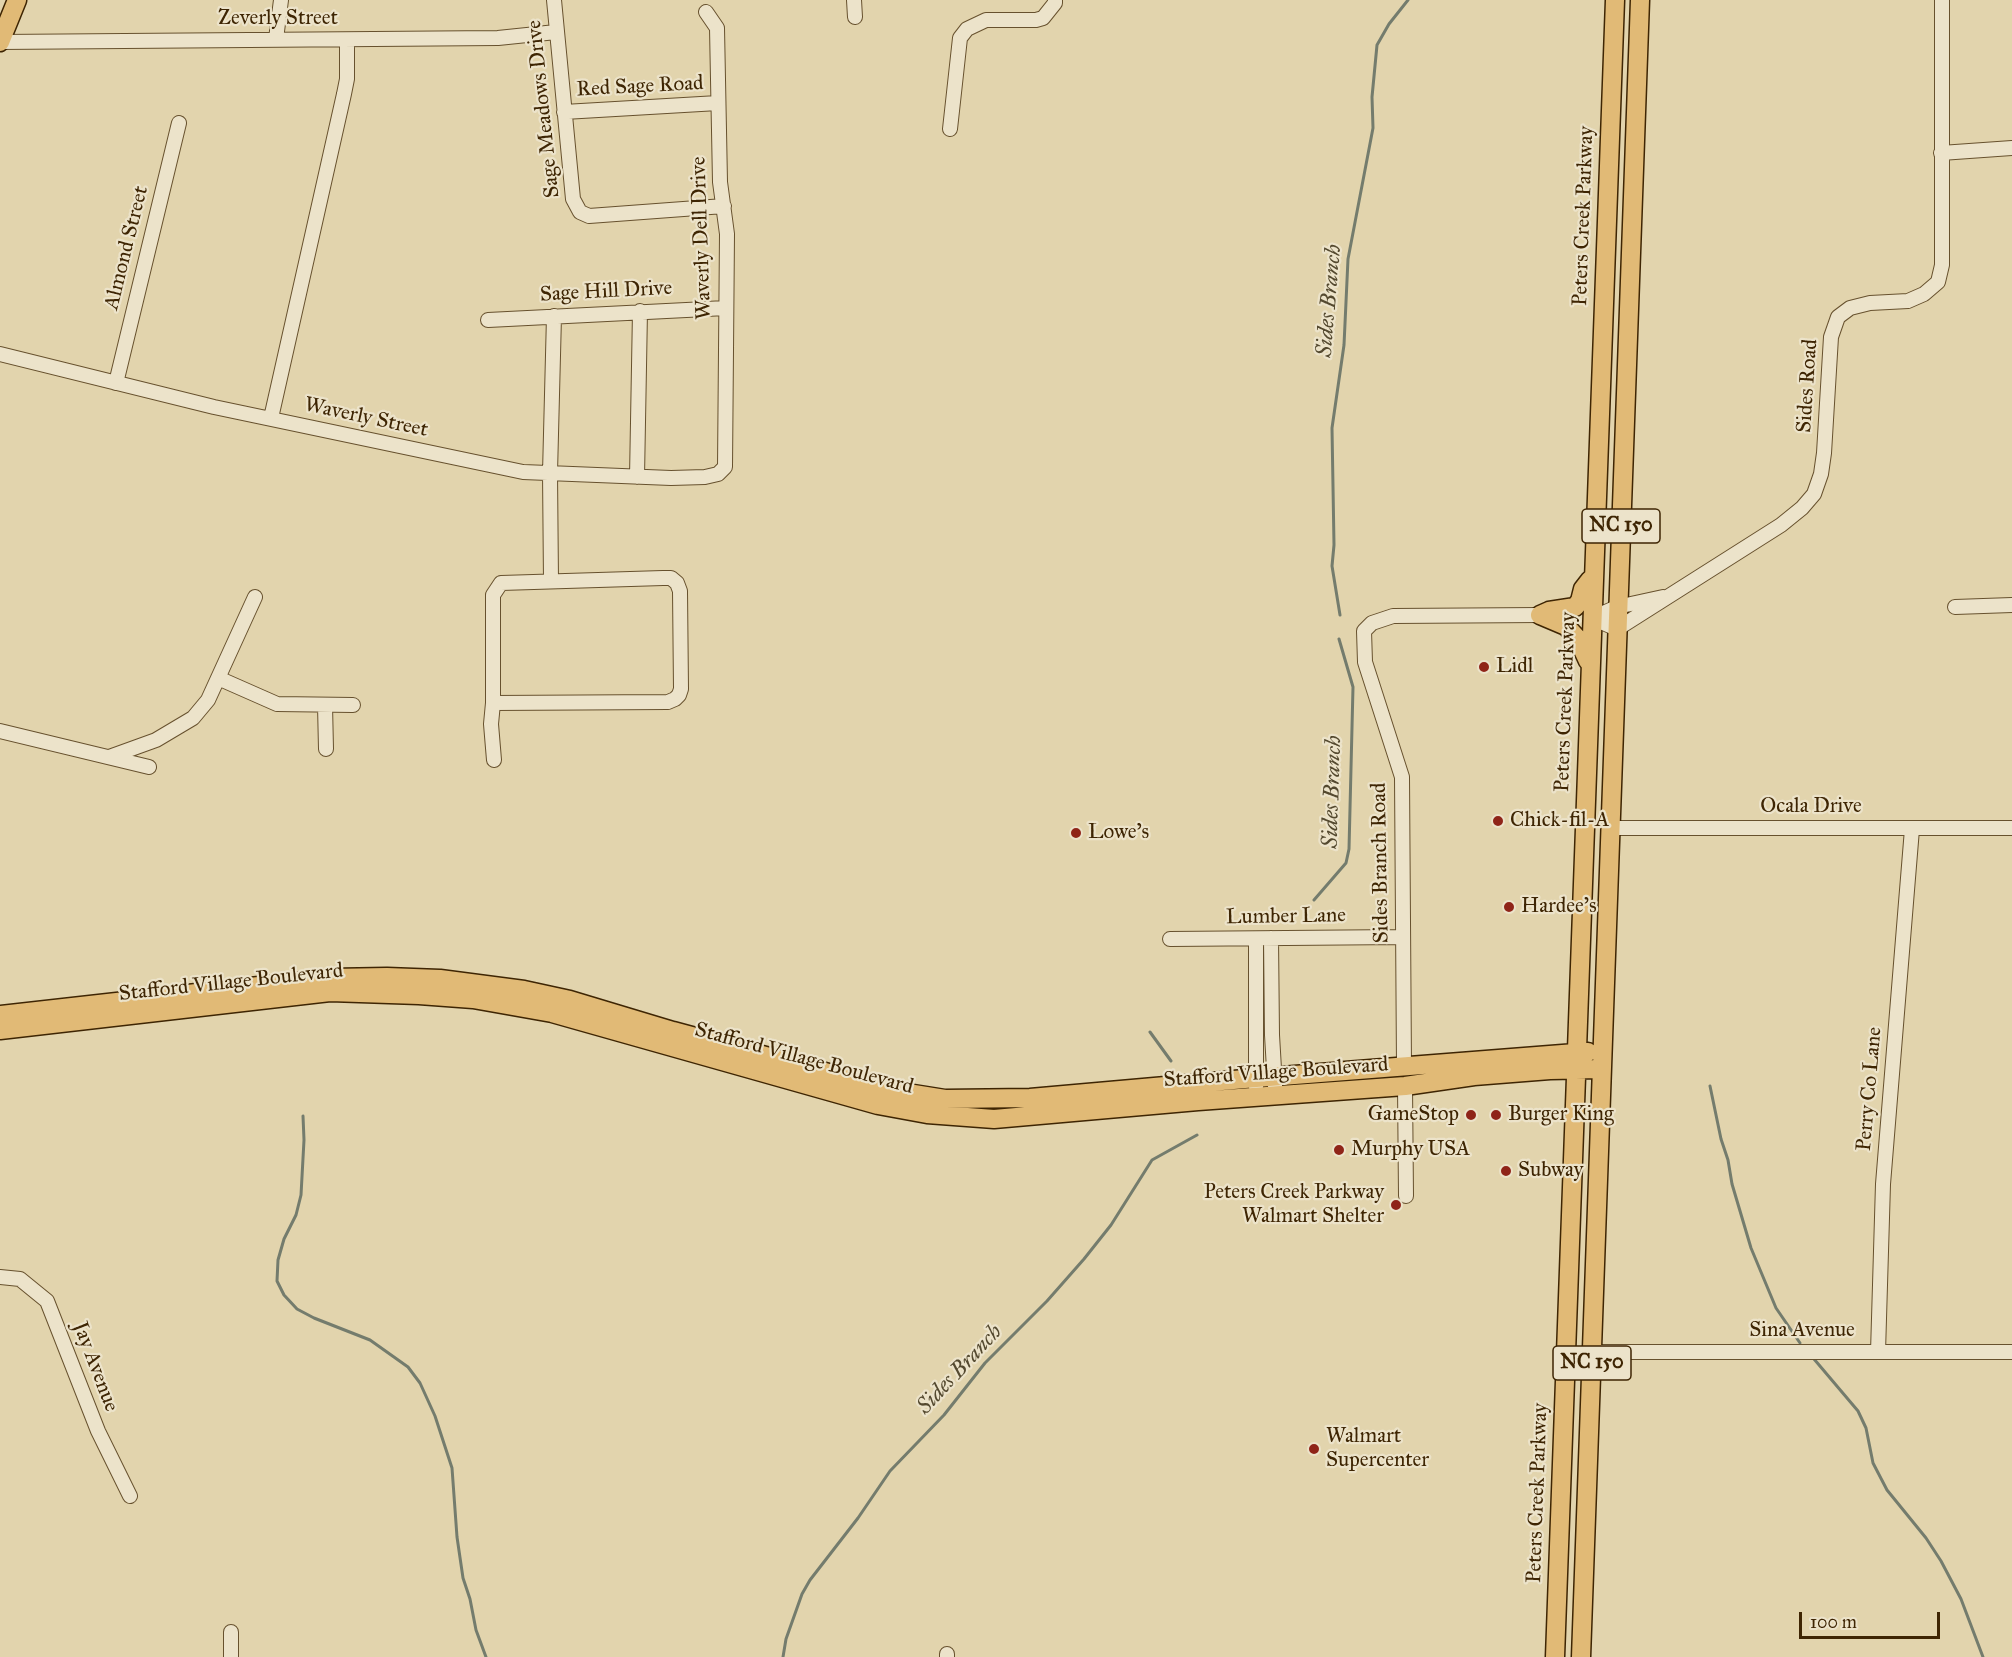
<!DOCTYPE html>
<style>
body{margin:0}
#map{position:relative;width:2012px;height:1657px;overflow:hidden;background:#e2d4ad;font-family:"IM FELL Great Primer",serif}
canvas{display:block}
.scale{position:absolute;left:1799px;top:1612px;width:141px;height:27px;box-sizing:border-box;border:3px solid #3e2503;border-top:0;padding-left:8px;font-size:18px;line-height:21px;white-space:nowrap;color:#3e2503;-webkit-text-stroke:4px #ece3ca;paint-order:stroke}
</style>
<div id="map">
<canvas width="2012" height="1657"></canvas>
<div class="scale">100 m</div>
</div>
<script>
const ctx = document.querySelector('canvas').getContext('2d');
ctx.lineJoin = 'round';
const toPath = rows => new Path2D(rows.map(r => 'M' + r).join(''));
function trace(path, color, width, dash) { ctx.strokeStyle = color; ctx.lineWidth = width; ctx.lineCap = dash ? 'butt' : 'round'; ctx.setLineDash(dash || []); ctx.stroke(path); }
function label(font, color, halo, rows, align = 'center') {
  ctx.font = font + ' "IM FELL Great Primer",serif'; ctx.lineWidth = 4.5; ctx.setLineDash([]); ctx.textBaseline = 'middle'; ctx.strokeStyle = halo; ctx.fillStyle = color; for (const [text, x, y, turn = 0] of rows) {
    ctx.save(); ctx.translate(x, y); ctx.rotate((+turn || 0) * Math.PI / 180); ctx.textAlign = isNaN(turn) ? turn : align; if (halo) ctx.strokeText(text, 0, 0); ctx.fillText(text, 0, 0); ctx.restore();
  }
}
const stream = toPath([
 [1340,615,1332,566,1334,545,1332,428,1344,345,1348,259,1373,128,1372,97,1377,45,1389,24,1408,0],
 [1314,900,1346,863,1349,849,1353,687,1339,639],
 [1150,1032,1171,1061],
 [1710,1086,1721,1139,1728,1160,1732,1184,1751,1248,1776,1308,1800,1343],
 [303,1116,304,1140,301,1195,296,1215,284,1239,278,1260,277,1281,284,1295,297,1309,314,1318,370,1340,408,1367,420,1383,435,1416,452,1468,457,1537,463,1578,470,1599,476,1630,486,1657],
 [1814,1359,1858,1411,1866,1428,1873,1463,1887,1490,1926,1538,1941,1561,1961,1599,1983,1657],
 [783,1657,786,1639,802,1594,810,1580,858,1518,890,1471,944,1415,985,1363,1047,1301,1084,1259,1111,1225,1152,1160,1197,1135]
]);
const minor = toPath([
 [554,0,573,199,580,212,589,216,724,206],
 [854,0,855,17],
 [276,39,281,0],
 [0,42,498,38,556,32],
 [564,112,718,103],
 [950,129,960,38,967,29,986,20,1036,20,1043,18,1055,3,1055,0],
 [1941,153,2012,148],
 [488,320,726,308],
 [0,354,214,407,523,472,671,478,705,477,718,474,725,467,727,234,720,182,717,28,706,12],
 [116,383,179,123],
 [271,418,344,94,347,79,347,40],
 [637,477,640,311],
 [663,578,671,578,677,583,680,591,681,689,679,695,675,699,668,702,493,703,493,595,501,583,663,578],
 [551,581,550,473,554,316],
 [1955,607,2012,605],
 [1592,618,1617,629,1781,525,1802,508,1814,494,1821,474,1824,453,1831,337,1838,317,1850,308,1870,303,1908,301,1924,294,1938,282,1942,265,1942,0],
 [1592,618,1617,607,1663,597],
 [218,678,277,704,353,705],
 [493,703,491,724,494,760],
 [325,705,326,749],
 [0,731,149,767],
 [109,757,156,740,193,718,208,700,255,597],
 [1610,828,2012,828],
 [1271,938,1272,1035,1275,1086],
 [1170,939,1402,937],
 [1404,1066,1402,777,1365,662,1364,631,1372,623,1393,616,1540,615],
 [1405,1086,1406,1196],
 [1256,1087,1256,939],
 [0,1277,20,1279,47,1301,98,1431,130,1496],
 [1592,1352,2012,1352],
 [1878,1352,1883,1184,1912,829],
 [231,1632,231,1657],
 [947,1657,947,1654]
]);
const major = toPath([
 [0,42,17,0],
 [1540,615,1566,626,1578,639,1588,661],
 [1540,615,1549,611,1575,607,1580,601,1583,589,1590,580],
 [0,1015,330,978,387,977,440,979,524,990,570,1000,673,1031,895,1091,945,1099,1030,1098,1256,1078,1588,1052],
 [0,1030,330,992,419,995,473,999,552,1013,878,1105,927,1114,994,1119,1198,1101,1405,1086,1474,1076,1550,1070,1601,1069],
 [1555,1657,1615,0],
 [1581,1657,1640,0]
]);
const markers = [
 [1484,667,6,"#8f2418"],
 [1498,821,6,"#8f2418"],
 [1076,833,6,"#8f2418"],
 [1509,907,6,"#8f2418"],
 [1471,1115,6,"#8f2418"],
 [1496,1115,6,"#8f2418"],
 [1339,1150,6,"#8f2418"],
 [1506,1171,6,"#8f2418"],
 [1396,1205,6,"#8f2418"],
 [1314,1449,6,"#8f2418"]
];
const shields = [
 [1621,526,78],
 [1592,1363,78]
];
const shieldNames = [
 ["NC 150",1621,526],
 ["NC 150",1592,1363]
];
const streetNames = [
 ["Zeverly Street",278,19],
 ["Red Sage Road",640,87,-3],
 ["Sage Meadows Drive",544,109,-96],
 ["Peters Creek Parkway",1584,216,-88],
 ["Waverly Dell Drive",702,238,-92],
 ["Almond Street",127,248,-76],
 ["Sage Hill Drive",606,292,-3],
 ["Sides Road",1808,386,-86],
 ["Waverly Street",366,418,12],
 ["Peters Creek Parkway",1566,702,-88],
 ["Ocala Drive",1811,807],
 ["Sides Branch Road",1381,863,-91],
 ["Lumber Lane",1286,917,-1],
 ["Stafford Village Boulevard",231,983,-6],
 ["Stafford Village Boulevard",804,1059,15],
 ["Stafford Village Boulevard",1276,1073,-4],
 ["Perry Co Lane",1870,1089,-85],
 ["Sina Avenue",1802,1331],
 ["Jay Avenue",95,1367,69],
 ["Peters Creek Parkway",1538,1493,-88]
];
const poiNames = [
 ["Lidl",1496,667],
 ["Chick-fil-A",1510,821],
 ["Lowe's",1088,833],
 ["Hardee's",1521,907],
 ["GameStop",1459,1115,"right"],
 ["Burger King",1508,1115],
 ["Murphy USA",1351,1150],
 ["Subway",1518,1171],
 ["Peters Creek Parkway",1384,1193,"right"],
 ["Walmart Shelter",1384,1217,"right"],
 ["Walmart",1326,1437],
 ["Supercenter",1326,1461]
];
const waterNames = [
 ["Sides Branch",1330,301,-85],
 ["Sides Branch",1333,792,-88],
 ["Sides Branch",960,1370,-47]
];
trace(stream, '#747c6d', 3);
trace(minor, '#67512e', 16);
trace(major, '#3e2503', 21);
trace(minor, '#ece3ca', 14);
trace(major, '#e1ba76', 18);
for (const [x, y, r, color] of markers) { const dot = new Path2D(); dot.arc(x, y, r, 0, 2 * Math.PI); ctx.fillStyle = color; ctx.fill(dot); trace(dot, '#ece3ca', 2); }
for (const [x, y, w] of shields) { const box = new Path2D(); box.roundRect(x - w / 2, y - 17, w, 34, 4.5); ctx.fillStyle = '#ece3ca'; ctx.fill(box); trace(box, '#3e2503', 1.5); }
label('bold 20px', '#3e2503', null, shieldNames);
label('21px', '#3e2503', '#ece3ca', streetNames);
label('21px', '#3e2503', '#ece3ca', poiNames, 'left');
label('italic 22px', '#54492f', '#ece3ca', waterNames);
</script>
